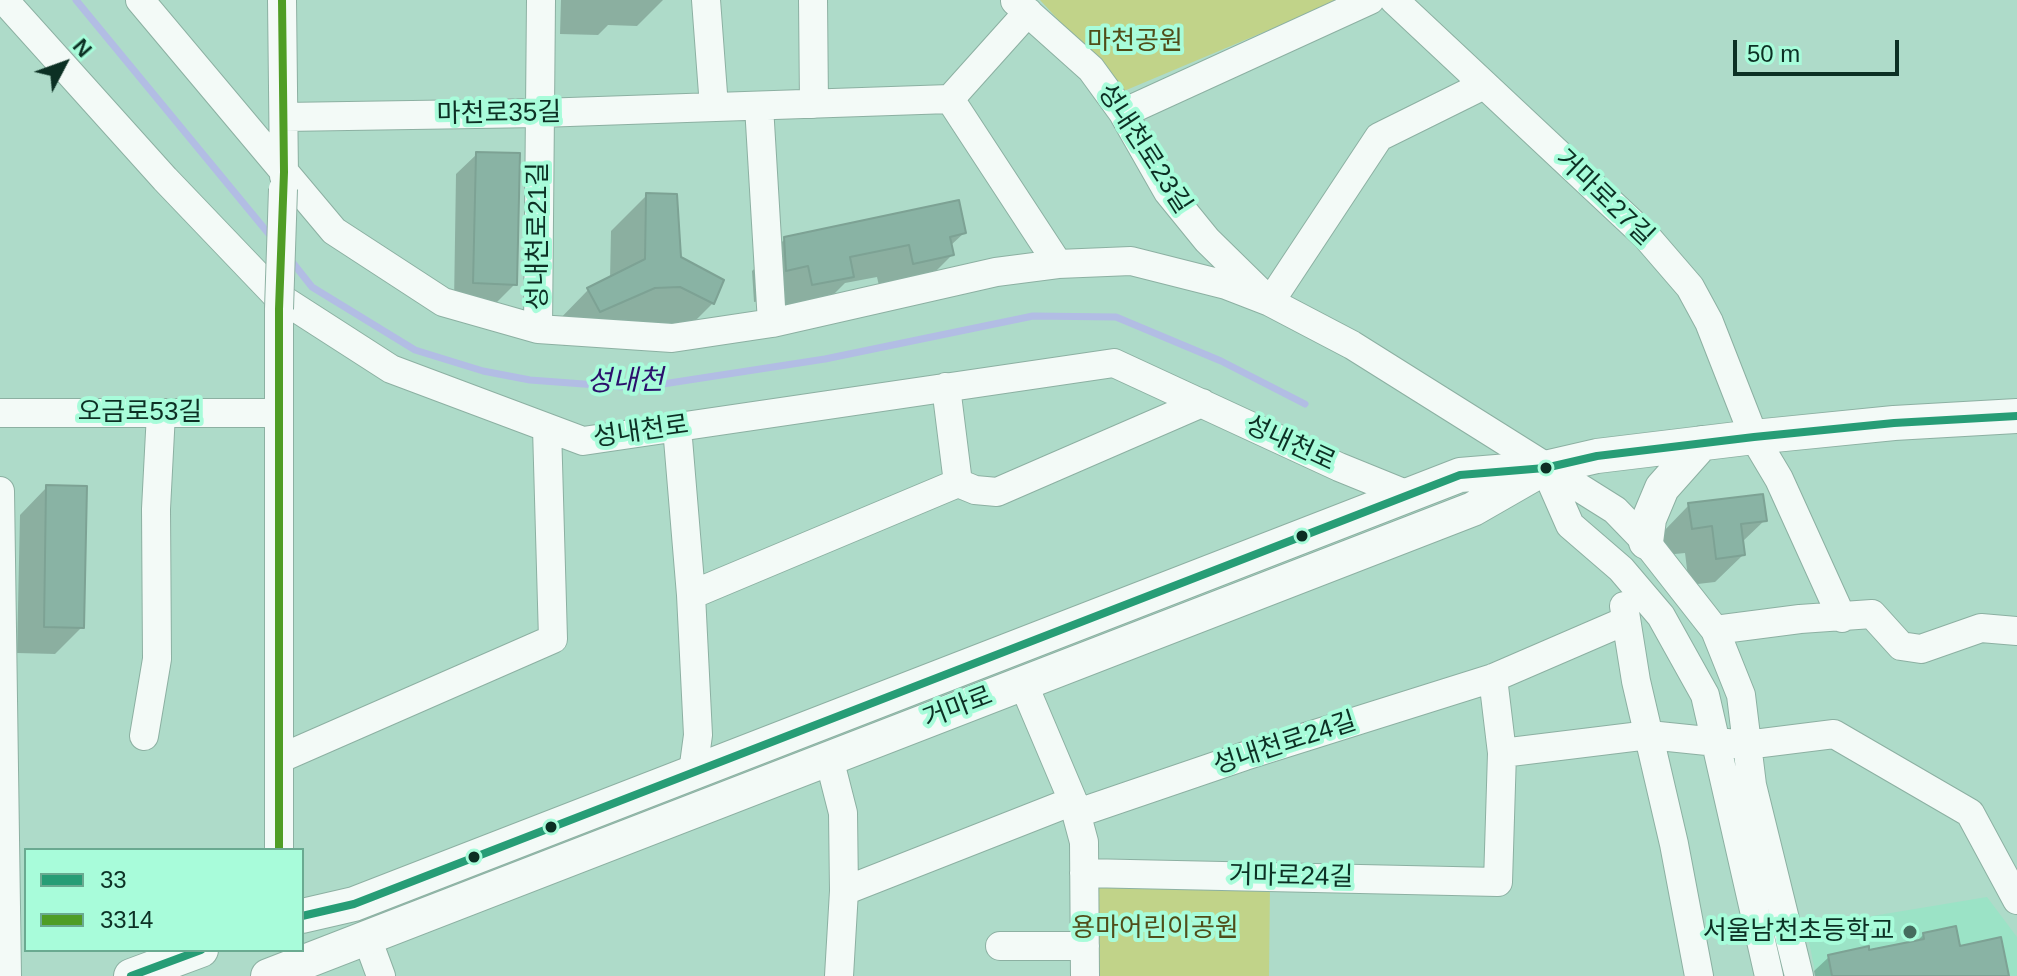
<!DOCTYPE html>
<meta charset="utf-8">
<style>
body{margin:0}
#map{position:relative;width:2017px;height:976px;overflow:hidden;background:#aedbc9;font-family:Arial,sans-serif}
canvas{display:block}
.legend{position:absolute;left:24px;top:848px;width:280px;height:104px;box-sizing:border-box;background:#a8fcda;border:2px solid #6aaa91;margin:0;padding:10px 14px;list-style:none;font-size:24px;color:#0c3024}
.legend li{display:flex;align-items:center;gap:16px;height:40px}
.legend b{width:40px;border:2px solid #6aaa91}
.north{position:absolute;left:24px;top:24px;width:80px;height:80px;-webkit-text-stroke:6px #a8fcda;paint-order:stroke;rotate:49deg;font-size:22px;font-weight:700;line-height:32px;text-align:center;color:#0c3024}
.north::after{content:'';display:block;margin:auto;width:28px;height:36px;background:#0c3024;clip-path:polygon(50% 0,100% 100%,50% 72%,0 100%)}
.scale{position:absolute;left:1733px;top:40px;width:166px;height:36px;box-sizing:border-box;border:4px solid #0c3024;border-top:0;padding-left:10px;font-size:24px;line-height:28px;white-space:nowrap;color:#0c3024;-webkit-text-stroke:6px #a8fcda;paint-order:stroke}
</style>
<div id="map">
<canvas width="2017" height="976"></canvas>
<ul class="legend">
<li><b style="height:10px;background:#279d76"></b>33</li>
<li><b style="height:10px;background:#4f9d25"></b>3314</li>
</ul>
<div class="north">N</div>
<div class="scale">50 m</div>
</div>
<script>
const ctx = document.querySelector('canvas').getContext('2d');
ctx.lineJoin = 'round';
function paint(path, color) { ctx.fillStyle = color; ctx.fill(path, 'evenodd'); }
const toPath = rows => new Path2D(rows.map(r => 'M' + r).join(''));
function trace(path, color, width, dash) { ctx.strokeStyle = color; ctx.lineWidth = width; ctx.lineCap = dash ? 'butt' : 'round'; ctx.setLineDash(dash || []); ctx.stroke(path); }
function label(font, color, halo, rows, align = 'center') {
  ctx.font = font + ' Arial,"Noto Sans KR",sans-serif'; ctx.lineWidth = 8; ctx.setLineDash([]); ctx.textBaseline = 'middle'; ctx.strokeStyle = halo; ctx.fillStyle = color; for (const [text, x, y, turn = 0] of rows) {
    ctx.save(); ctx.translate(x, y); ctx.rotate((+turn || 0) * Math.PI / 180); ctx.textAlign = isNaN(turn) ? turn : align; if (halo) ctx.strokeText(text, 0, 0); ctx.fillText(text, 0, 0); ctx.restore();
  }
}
const built = toPath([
 [1987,897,2017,937,2017,976,1816,976,1806,927]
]);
const green = toPath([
 [1040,0,1340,0,1124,91],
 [1093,880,1270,883,1269,976,1092,976]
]);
const shadow = toPath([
 [561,0,663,0,637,26,608,25,598,35,560,34],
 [477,154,515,284,494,305,454,303,456,174],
 [647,195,679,258,713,303,677,339,643,322,618,323,564,346,553,326,588,290,610,279,611,231],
 [964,233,950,246,952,255,920,287,881,295,877,277,845,283,819,309,780,317,776,298,754,302,752,271,785,239],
 [47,487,82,627,55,654,17,653,20,515],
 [1689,505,1765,520,1741,543,1743,555,1715,582,1689,585,1685,553,1665,555,1662,533],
 [1924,934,1959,948,2004,976,1815,976,1814,971,1829,957,1868,953,1915,943]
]);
const stream = toPath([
 [76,0,273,239],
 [289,258,312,287,415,350,483,371,530,380,637,388,825,359,1033,316,1116,317,1221,361,1305,404]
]);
const building = toPath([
 [476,152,520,153,517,285,473,283,476,152],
 [646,193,677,194,681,257,724,280,714,304,680,287,655,288,600,312,587,288,645,259,646,193],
 [959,200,966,233,950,237,954,255,913,264,909,245,850,257,854,277,812,285,808,266,786,271,784,237,959,200],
 [46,485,87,486,84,628,44,627,46,485],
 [1763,494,1767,521,1741,524,1745,555,1716,559,1712,526,1692,529,1688,503,1763,494],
 [1956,926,1960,946,2001,937,2009,976,1832,976,1828,955,1869,946,1869,950,1924,939,1923,933,1956,926]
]);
const minor = toPath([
 [4,0,165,179,276,295,391,369,583,441,1114,363,1339,467,1408,495],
 [140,0,334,231,443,302,538,329,672,338,772,323,996,272,1058,264,1131,261,1226,285,1270,302,1352,345,1615,510,1646,542,1715,630,1741,695,1752,785,1799,976],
 [282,0,284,176],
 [706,0,714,107],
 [813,0,814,104],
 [1394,0,1646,236,1690,287,1709,322,1754,437,1779,479,1842,618],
 [1015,1,1091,69,1123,113,1168,192,1207,240,1259,291],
 [950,99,1058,264],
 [759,106,772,323],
 [1123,113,1370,0],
 [284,117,540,113,950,99,1028,12],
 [1270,302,1379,137,1484,85],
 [279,309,279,850],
 [538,329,541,0],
 [946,387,958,483],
 [0,413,279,413],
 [677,427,691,595,698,735,693,772],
 [1545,468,1570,525,1621,569,1661,616,1705,695,1769,976],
 [0,491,7,976],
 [691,595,958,483,975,490,997,492,1202,403],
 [1624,606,1636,681,1674,844,1699,976],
 [1715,630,1800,619,1872,614,1901,646,1921,649,1981,628,2017,631],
 [1023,683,1073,801,1084,842,1085,976],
 [144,736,157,659,156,509,161,413],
 [1502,753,1649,735,1746,745,1834,734,1970,813,2017,900],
 [829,758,843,813,844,891,839,976],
 [279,759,553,639,547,428],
 [1078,813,1245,756,1493,678,1625,621],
 [1084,873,1498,882,1502,753,1493,678],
 [844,891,1073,801],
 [367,938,381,976],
 [1000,946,1085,946]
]);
const major = toPath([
 [1646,542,1649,519,1662,488,1702,443],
 [302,916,354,904,1460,475,1545,468,1597,456,1754,437,1894,423,2017,416],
 [131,976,201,950],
 [268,976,1473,509,1534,474]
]);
const minorBridge = toPath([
 [279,309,283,189]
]);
const bus1 = toPath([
 [302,916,354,904,1460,475,1545,468,1597,456,1754,437,1894,423,2017,416],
 [131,976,201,950]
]);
const bus2 = toPath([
 [279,850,279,309,284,172,282,0]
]);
const markers = [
 [1546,468,7,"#0c3024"],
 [1302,536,7,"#0c3024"],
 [551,827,7,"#0c3024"],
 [474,857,7,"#0c3024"],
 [1910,932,8,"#456c5e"]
];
const parkNames = [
 ["마천공원",1135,42],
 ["용마어린이공원",1155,929]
];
const streetNames = [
 ["마천로35길",499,114,-1],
 ["성내천로23길",1144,149,57],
 ["거마로27길",1604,198,44],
 ["성내천로21길",539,236,-90],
 ["오금로53길",140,413],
 ["성내천로",641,432,-8],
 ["성내천로",1290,444,25],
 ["거마로",958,708,-21],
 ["성내천로24길",1285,744,-18],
 ["거마로24길",1291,877,1]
];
const poiNames = [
 ["서울남천초등학교",1894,932]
];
const waterNames = [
 ["성내천",625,382,-1]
];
paint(built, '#9be3c6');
paint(green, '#c1d389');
paint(shadow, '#0003');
trace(stream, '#b2bde4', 7);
paint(building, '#89b3a4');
trace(building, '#7da294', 2);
trace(minor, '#8cb0a2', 30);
trace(major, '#8cb0a2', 36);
trace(minor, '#f3faf7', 28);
trace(major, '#f3faf7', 34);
trace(minorBridge, '#8cb0a2', 30, []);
trace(minorBridge, '#f3faf7', 28);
trace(bus1, '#279d76', 8);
trace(bus2, '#4f9d25', 8);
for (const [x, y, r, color] of markers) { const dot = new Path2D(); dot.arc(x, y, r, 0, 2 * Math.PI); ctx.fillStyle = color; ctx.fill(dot); trace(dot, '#a8fcda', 3); }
label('26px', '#504d19', '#a8fcda', parkNames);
label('26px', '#0c3024', '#a8fcda', streetNames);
label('26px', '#0c3024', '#a8fcda', poiNames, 'right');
label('italic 28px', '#2b106c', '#a8fcda', waterNames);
</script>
